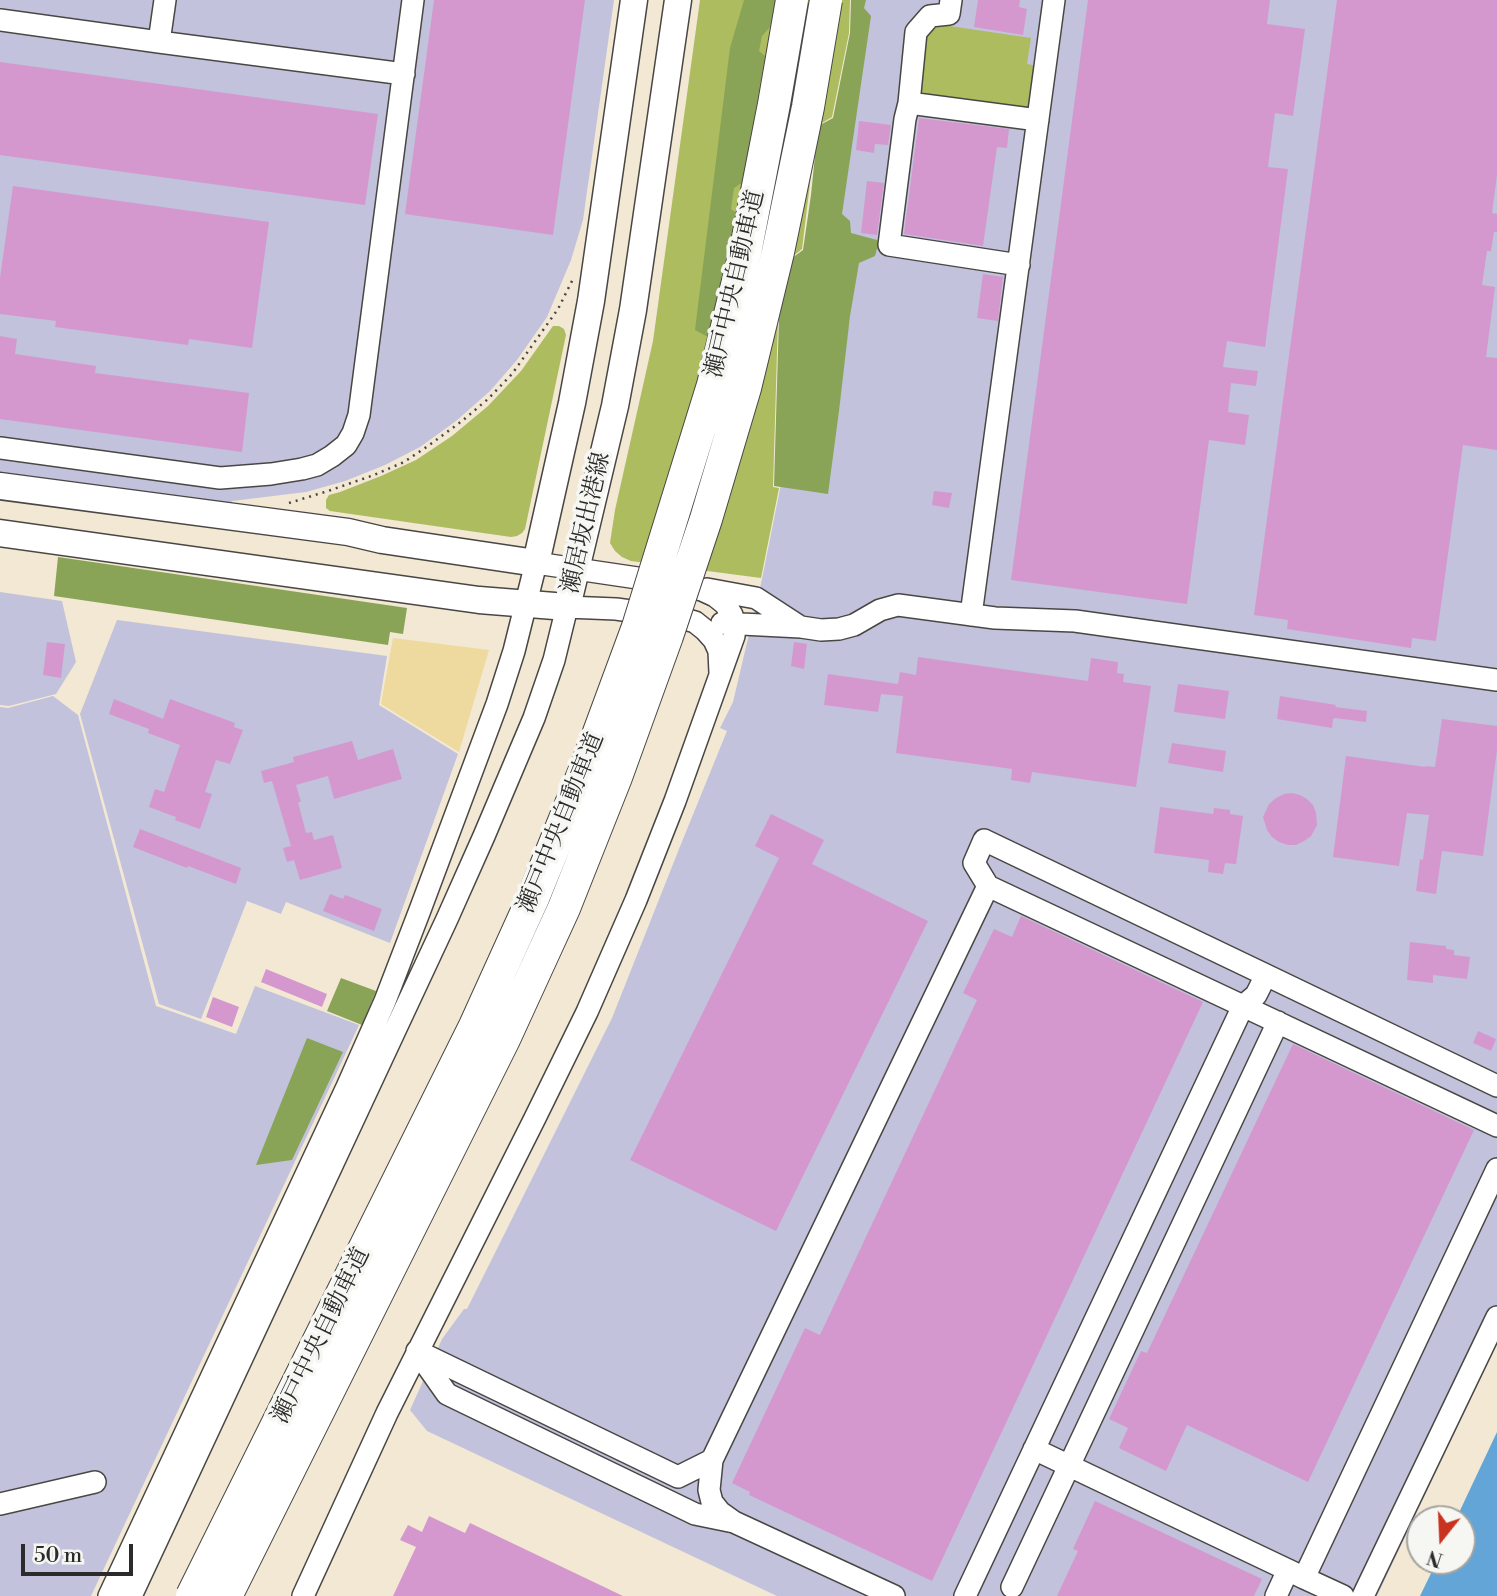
<!DOCTYPE html>
<meta charset="utf-8">
<style>
body{margin:0}
#map{position:relative;width:1497px;height:1596px;overflow:hidden;background:#f2e8d3;font-family:"Libre Bodoni",serif}
canvas{display:block}
.north{position:absolute;left:1406px;top:1505px;width:70px;height:70px;box-sizing:border-box;background:#f6f6f2;border:2px solid #a5a5a2;border-radius:50%;rotate:198deg;font-size:19px;font-weight:700;line-height:28px;text-align:center;color:#2b2b2b}
.north::after{content:'';display:block;margin:auto;width:24px;height:32px;background:#c8321e;clip-path:polygon(50% 0,100% 100%,50% 72%,0 100%)}
.scale{position:absolute;left:21px;top:1544px;width:112px;height:32px;box-sizing:border-box;border:4px solid #2b2b2b;border-top:0;padding-left:9px;font-size:21px;line-height:24px;white-space:nowrap;color:#2b2b2b;-webkit-text-stroke:5px #f6f6f2;paint-order:stroke}
</style>
<div id="map">
<canvas width="1497" height="1596"></canvas>
<div class="north">N</div>
<div class="scale">50 m</div>
</div>
<script>
const ctx = document.querySelector('canvas').getContext('2d');
ctx.lineJoin = 'round';
function paint(path, color) { ctx.fillStyle = color; ctx.fill(path, 'evenodd'); }
const toPath = rows => new Path2D(rows.map(r => 'M' + r).join(''));
function trace(path, color, width, dash) { ctx.strokeStyle = color; ctx.lineWidth = width; ctx.lineCap = dash ? 'butt' : 'round'; ctx.setLineDash(dash || []); ctx.stroke(path); }
function label(font, color, halo, rows, align = 'center') {
  ctx.font = font + ' "Libre Bodoni","Noto Serif JP",serif'; ctx.lineWidth = 7; ctx.setLineDash([]); ctx.textBaseline = 'middle'; ctx.strokeStyle = halo; ctx.fillStyle = color; for (const [text, x, y, turn = 0] of rows) {
    ctx.save(); ctx.translate(x, y); ctx.rotate((+turn || 0) * Math.PI / 180); ctx.textAlign = isNaN(turn) ? turn : align; if (halo) ctx.strokeText(text, 0, 0); ctx.fillText(text, 0, 0); ctx.restore();
  }
}
const industrial = toPath([
 [0,0,614,0,583,220,571,260,547,317,517,360,490,391,456,421,420,447,385,465,345,481,306,492,232,501,231,505,0,475],
 [861,0,1497,0,1497,1344,1377,1596,777,1596,427,1431,410,1410,442,1339,464,1309,467,1309,612,1018,679,849,727,731,720,728,733,702,762,579,785,464],
 [0,592,62,601,76,662,56,694,9,706,0,705],
 [117,620,387,656,379,705,458,754,390,943,286,902,281,914,247,901,201,1019,159,1004,80,714],
 [53,696,78,715,156,1006,236,1034,255,986,359,1025,91,1596,0,1596,0,707,8,708]
]);
const green = toPath([
 [700,0,850,0,849,33,832,117,817,126,802,249,787,261,778,318,773,487,779,488,761,578,631,561,622,557,615,551,610,543,615,510,653,341],
 [936,24,1031,38,1027,64,1038,66,1032,110,924,96,915,83,921,35],
 [553,326,559,326,564,329,566,335,525,529,522,533,517,536,511,537,330,511,326,508,326,500,329,495,340,492,381,476,416,460,452,436,488,406,521,371]
]);
const forest = toPath([
 [744,0,776,0,770,27,762,36,759,51,765,56,743,182,734,188,731,209,736,213,708,337,695,330,730,48],
 [851,0,866,0,864,8,871,16,842,214,850,221,851,233,877,240,878,245,875,256,859,263,850,316,839,411,828,494,774,486,779,318,788,261,803,250,811,195,818,126,833,118,850,33],
 [58,557,407,608,403,634,390,632,388,645,54,596],
 [341,978,376,991,362,1025,327,1011],
 [307,1038,343,1052,292,1160,256,1165]
]);
const sand = toPath([
 [393,638,489,650,459,752,381,704]
]);
const water = toPath([
 [1497,1432,1497,1596,1420,1596,1437,1561,1462,1561,1462,1519,1456,1519]
]);
const building = toPath([
 [434,0,585,0,553,235,405,214],
 [978,0,1020,0,1019,7,1027,9,1023,35,974,27],
 [1088,0,1270,0,1267,24,1305,29,1293,116,1275,113,1268,167,1288,169,1265,347,1227,341,1223,367,1258,371,1256,386,1231,383,1228,412,1249,415,1245,445,1209,440,1187,604,1011,580],
 [1337,0,1497,0,1497,175,1492,213,1497,214,1497,232,1494,232,1491,251,1487,251,1482,285,1495,287,1486,357,1497,358,1497,450,1463,445,1436,641,1412,638,1411,648,1287,629,1288,620,1254,615],
 [0,62,378,114,365,205,0,155],
 [919,118,1009,129,1007,148,997,147,983,246,904,234],
 [859,121,891,125,888,145,875,144,874,153,856,150],
 [867,181,884,183,877,235,861,233],
 [13,186,269,222,252,348,189,339,188,345,55,327,56,321,0,314,0,278],
 [983,274,1003,277,998,321,977,318],
 [0,336,17,339,15,354,96,366,95,373,249,393,242,452,0,419],
 [934,491,952,493,949,508,932,505],
 [47,642,65,644,61,678,43,675],
 [794,642,807,644,804,669,791,666],
 [918,657,1088,681,1091,658,1118,662,1117,673,1124,674,1123,682,1151,686,1136,787,1032,772,1030,783,1011,780,1012,769,896,753,903,696,881,694,878,712,824,705,828,674,898,684,900,672,916,675],
 [1178,684,1229,691,1225,719,1174,712],
 [1280,696,1336,705,1335,707,1367,711,1366,722,1335,718,1333,719,1332,728,1277,719],
 [114,699,163,719,170,699,235,723,234,727,243,730,230,764,216,760,205,792,212,794,200,829,175,820,176,817,149,807,155,789,164,792,180,745,148,733,149,729,109,714],
 [1442,719,1497,726,1497,750,1483,856,1442,851,1436,894,1416,891,1420,859,1423,860,1429,815,1407,813,1399,866,1333,857,1346,756,1426,767,1426,766,1435,767],
 [352,741,358,760,393,749,402,779,334,799,328,776,296,785,301,802,298,802,306,833,312,832,314,840,333,835,342,868,300,880,294,860,287,862,283,848,291,846,272,781,264,783,261,771,294,762,293,757],
 [1172,743,1226,751,1223,772,1168,763],
 [1292,793,1300,795,1307,799,1313,805,1316,813,1317,825,1311,836,1304,841,1296,845,1288,845,1279,842,1272,837,1267,830,1263,817,1269,804,1276,798,1284,794],
 [1160,807,1213,814,1214,808,1230,810,1230,814,1243,816,1236,864,1225,863,1223,874,1208,872,1209,860,1154,853],
 [771,814,824,840,812,864,928,921,776,1231,630,1160,779,858,755,846],
 [140,829,241,868,236,884,188,866,187,868,133,847],
 [330,894,343,899,345,895,382,909,374,931,323,911],
 [1021,916,1203,1002,932,1581,749,1495,750,1492,732,1483,805,1328,820,1335,977,1000,963,993,994,929,1012,937],
 [1410,942,1446,946,1446,949,1454,950,1454,955,1470,957,1467,979,1433,975,1433,983,1407,980],
 [266,969,327,994,322,1007,261,982],
 [213,997,239,1007,232,1027,206,1017],
 [1478,1031,1496,1039,1491,1051,1473,1043],
 [1293,1044,1474,1130,1308,1482,1187,1425,1166,1471,1119,1448,1128,1428,1109,1419,1141,1351,1147,1353],
 [1095,1501,1262,1579,1254,1596,1057,1596,1078,1551,1073,1549],
 [429,1516,465,1533,470,1523,623,1596,393,1596,416,1547,400,1540,408,1525,422,1532]
]);
const path = toPath([
 [289,503,328,491,374,475,404,462,428,446,462,421,488,399,512,374,558,309,573,279]
]);
const minor = toPath([
 [951,0,949,14,930,16,916,32,909,103,1038,120],
 [0,20,159,42,404,74],
 [159,42,165,0],
 [909,103,905,119,889,245,1019,265],
 [0,448,220,478,271,474,302,469,317,465,332,456,346,445,353,433,359,415,413,0],
 [707,589,756,598,799,626],
 [971,615,1054,0],
 [722,623,801,627,821,630,839,629,854,625,880,610,898,605,995,618,1075,621,1497,680],
 [988,886,974,863,984,840,1266,975,1256,995,1243,1006,1497,1126],
 [1266,975,1497,1086],
 [417,1351,678,1477,712,1460,988,886,1243,1006,965,1596],
 [418,1353,447,1394,695,1514,734,1522,894,1596],
 [1034,1449,1288,1570,1276,1596],
 [712,1460,709,1490,712,1502,720,1512,734,1522],
 [0,1504,95,1482],
 [1288,1570,1304,1578,1497,1169],
 [1304,1578,1343,1596],
 [1012,1587,1278,1022],
 [109,1596,347,1087,385,1001,420,910,497,704,514,651,536,563,678,584,702,590,715,596,725,604,732,615,735,625,734,636,675,801,636,900,587,1012,535,1118,387,1413,303,1596],
 [131,1596,447,919,484,836,534,718,554,660,567,607,616,609,681,618,695,622,705,630,714,640,719,651,720,673],
 [1363,1596,1497,1317]
]);
const major = toPath([
 [0,486,348,532,382,540,536,563,572,403,591,301,634,0],
 [0,533,479,600,567,607,615,406,633,310,678,0]
]);
const rail = toPath([
 [205,1596,486,1030,545,902,601,766,649,631,726,387,760,250,788,103,806,0]
]);
const highwayBridge = toPath([
 [192,1596,475,1026,533,898,587,765,638,627,713,385,746,248,774,104,792,0],
 [226,1596,504,1039,564,908,616,777,667,636,706,519,745,388,778,252,808,107,826,0]
]);
const streetNames = [
 ["瀬戸中央自動車道",736,284,-77],
 ["瀬居坂出港線",587,523,-77],
 ["瀬戸中央自動車道",562,823,-68],
 ["瀬戸中央自動車道",322,1336,-64]
];
paint(industrial, '#c2c2dc');
paint(green, '#acbc5f');
paint(forest, '#89a456');
paint(sand, '#eeda9e');
paint(water, '#62a5d6');
paint(building, '#d498cf');
trace(minor, '#494744', 24);
trace(major, '#494744', 29);
trace(path, '#494744', 2.5, [2, 5]);
trace(minor, '#fff', 21);
trace(major, '#fff', 26);
trace(rail, '#2b2b2b', 4.5);
trace(highwayBridge, '#494744', 34, []);
trace(highwayBridge, '#fff', 32);
label('24px', '#2b2b2b', '#f6f6f2', streetNames);
</script>
